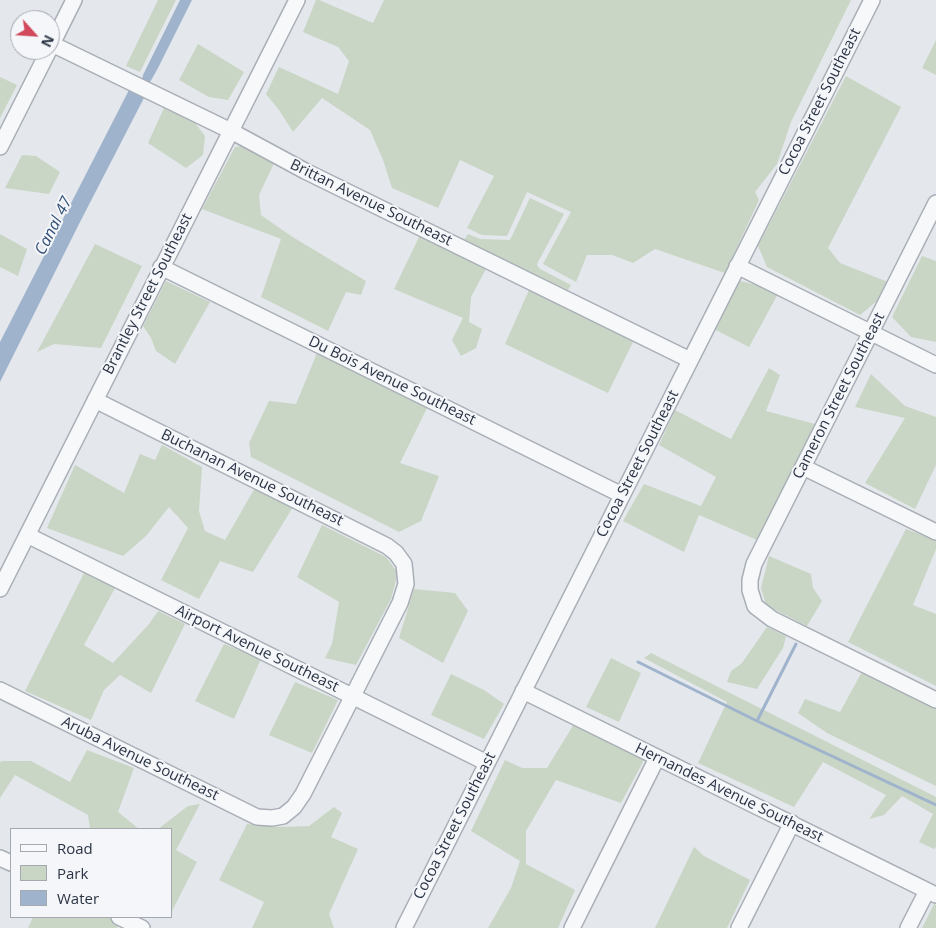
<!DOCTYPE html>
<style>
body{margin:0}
#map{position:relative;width:936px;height:928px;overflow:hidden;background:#e4e7ec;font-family:"Open Sans",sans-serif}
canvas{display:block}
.legend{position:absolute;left:10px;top:828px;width:162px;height:90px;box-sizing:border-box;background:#f4f6f9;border:1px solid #a4a8b1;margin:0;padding:6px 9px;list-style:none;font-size:15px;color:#2b3445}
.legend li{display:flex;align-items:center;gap:10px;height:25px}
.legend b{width:25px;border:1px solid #a4a8b1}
.north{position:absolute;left:10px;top:10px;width:50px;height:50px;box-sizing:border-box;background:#f4f6f9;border:1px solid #a4a8b1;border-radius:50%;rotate:116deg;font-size:14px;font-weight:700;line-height:20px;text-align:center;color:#2b3445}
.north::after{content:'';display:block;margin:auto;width:18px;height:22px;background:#d1495b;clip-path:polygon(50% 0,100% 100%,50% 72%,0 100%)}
</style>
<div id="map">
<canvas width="936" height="928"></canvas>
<ul class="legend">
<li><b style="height:6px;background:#f7f8fa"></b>Road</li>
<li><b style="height:14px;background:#c9d6c5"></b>Park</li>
<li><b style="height:14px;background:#9fb4cc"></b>Water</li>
</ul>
<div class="north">N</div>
</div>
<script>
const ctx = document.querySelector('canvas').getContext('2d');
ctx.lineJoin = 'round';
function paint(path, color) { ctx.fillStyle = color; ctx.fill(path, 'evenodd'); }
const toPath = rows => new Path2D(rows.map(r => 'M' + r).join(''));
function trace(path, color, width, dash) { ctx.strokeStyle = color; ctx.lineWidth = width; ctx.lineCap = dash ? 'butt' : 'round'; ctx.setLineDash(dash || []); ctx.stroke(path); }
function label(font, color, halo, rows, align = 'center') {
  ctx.font = font + ' "Open Sans",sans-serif'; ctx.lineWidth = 4; ctx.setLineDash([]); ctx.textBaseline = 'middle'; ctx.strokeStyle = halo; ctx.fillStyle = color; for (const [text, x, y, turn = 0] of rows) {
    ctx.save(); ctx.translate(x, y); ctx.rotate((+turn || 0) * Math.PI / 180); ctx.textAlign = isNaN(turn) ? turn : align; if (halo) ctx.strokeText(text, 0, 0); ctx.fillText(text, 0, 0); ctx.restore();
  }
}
const green = toPath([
 [158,0,176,0,140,72,126,66],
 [316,0,319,0,373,23,384,0,851,0,791,122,777,164,755,192,759,200,725,273,655,249,633,263,612,255,587,255,576,282,543,264,571,212,527,192,507,236,482,235,467,228,494,176,460,160,438,208,392,188,383,160,370,130,322,98,293,132,279,110,266,94,279,67,338,94,349,61,338,47,303,32],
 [936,40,936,75,922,68],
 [198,44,244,72,228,100,209,97,179,80],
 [846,76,901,107,828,248,840,263,888,282,877,301,860,315,767,267,758,246],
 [0,77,17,85,0,118],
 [164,108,195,123,205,136,203,155,186,168,148,143],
 [242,146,276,159,259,195,261,215,291,236,366,281,361,295,346,292,328,331,261,297,281,239,202,209,235,147],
 [22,155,36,156,60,172,49,194,5,188],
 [530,198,564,214,538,262,537,265,540,269,571,285,568,290,464,240,468,234,480,239,510,240],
 [0,234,27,249,18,276,0,267],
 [420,235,487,267,471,297,469,322,482,329,476,348,461,356,452,340,463,318,394,289],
 [95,244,142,266,101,348,54,344,37,352],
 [922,256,936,261,936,342,911,337,892,317],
 [166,281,210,302,175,364,156,351,151,338,143,326],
 [740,281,757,285,779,292,749,347,714,329],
 [529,290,634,340,608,393,505,344],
 [317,353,427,408,400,463,439,476,421,521,399,532,251,457,249,443,269,401,296,404],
 [769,368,780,375,766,411,815,424,757,540,699,515,684,552,623,521,644,484,701,506,716,477,659,445,675,410,731,439],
 [871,374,905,406,936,417,936,465,915,509,865,483,905,418,855,407],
 [162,445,202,467,199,511,205,531,225,540,256,486,293,507,253,572,220,561,199,599,161,580,188,528,169,507,146,536,123,556,47,528,75,465,124,493,140,454,155,460],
 [322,525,386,557,398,573,391,599,356,665,325,658,332,644,339,602,297,577],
 [906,529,936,540,936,549,913,605,936,614,936,686,848,642],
 [769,556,811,574,813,588,822,601,807,626,766,605,761,588],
 [84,573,115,588,84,645,113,663,149,624,158,611,185,624,151,693,120,675,104,690,91,720,25,691],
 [414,589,455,593,468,611,443,663,399,638],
 [767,627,786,636,783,648,757,689,727,682,731,671,742,663],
 [224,644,261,659,234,719,195,701],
 [651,653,936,797,936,847,934,849,919,842,933,814,902,796,884,815,869,819,886,795,823,762,794,807,698,763,727,702,644,658],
 [611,658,641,673,619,722,586,707],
 [863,670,936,707,936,786,827,733,798,713,805,699,840,712],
 [451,674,484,690,504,704,484,739,431,715],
 [295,682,338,700,312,753,269,735],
 [574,724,644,760,621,803,556,780,526,831,526,864,575,890,558,928,488,928,511,888,520,861,471,831,505,760,522,768,547,768],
 [87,750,134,768,118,812,139,829,90,829,88,815,15,775,0,798,0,762,3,761,31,761,70,782],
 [200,804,176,850,197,862,171,913,171,829,158,829,188,806],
 [334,807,342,813,331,837,358,849,329,914,334,928,252,928,264,902,219,880,247,824,280,827,309,826],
 [694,847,704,856,750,880,727,928,655,928],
 [934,904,936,905,936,928,922,928],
 [33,917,108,917,120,922,117,928,28,928]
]);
const water = toPath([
 [180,0,192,0,158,68,149,84,142,80,143,75],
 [130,88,145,96,79,224,0,382,0,342]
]);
const stream = toPath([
 [638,662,757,721,936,805],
 [757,721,796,644]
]);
const minor = toPath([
 [52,44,231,131,305,171,690,360],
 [50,48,74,0],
 [0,147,49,50],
 [936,203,754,564,750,580,750,590,755,606,772,619,936,700],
 [737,266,936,365],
 [161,267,622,495],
 [803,467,936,532],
 [27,535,487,763],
 [0,589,297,0],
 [0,690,257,817,272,818,283,816,294,807,303,794,400,603,406,584,404,564,396,553,387,546,95,400],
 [523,691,936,895],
 [0,858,11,863],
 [119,917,142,928],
 [404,928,872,0],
 [572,928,657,758],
 [739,928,792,823],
 [908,928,927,891]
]);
const streetNames = [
 ["Cocoa Street Southeast",820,102,-63],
 ["Brittan Avenue Southeast",371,203,26],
 ["Brantley Street Southeast",148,294,-63],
 ["Du Bois Avenue Southeast",392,381,26],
 ["Cameron Street Southeast",839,396,-63],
 ["Cocoa Street Southeast",638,464,-63],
 ["Buchanan Avenue Southeast",252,478,26],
 ["Airport Avenue Southeast",257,649,26],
 ["Aruba Avenue Southeast",140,759,26],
 ["Hernandes Avenue Southeast",729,793,26],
 ["Cocoa Street Southeast",455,826,-63]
];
const waterNames = [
 ["Canal 47",54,226,-63]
];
paint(green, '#c9d6c5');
paint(water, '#9fb4cc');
trace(stream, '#9fb4cc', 3);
trace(minor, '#a9aeb7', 18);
trace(minor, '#f7f8fa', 15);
label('15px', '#2b3445', '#f4f6f9', streetNames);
label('italic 16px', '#34527a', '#f4f6f9', waterNames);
</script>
